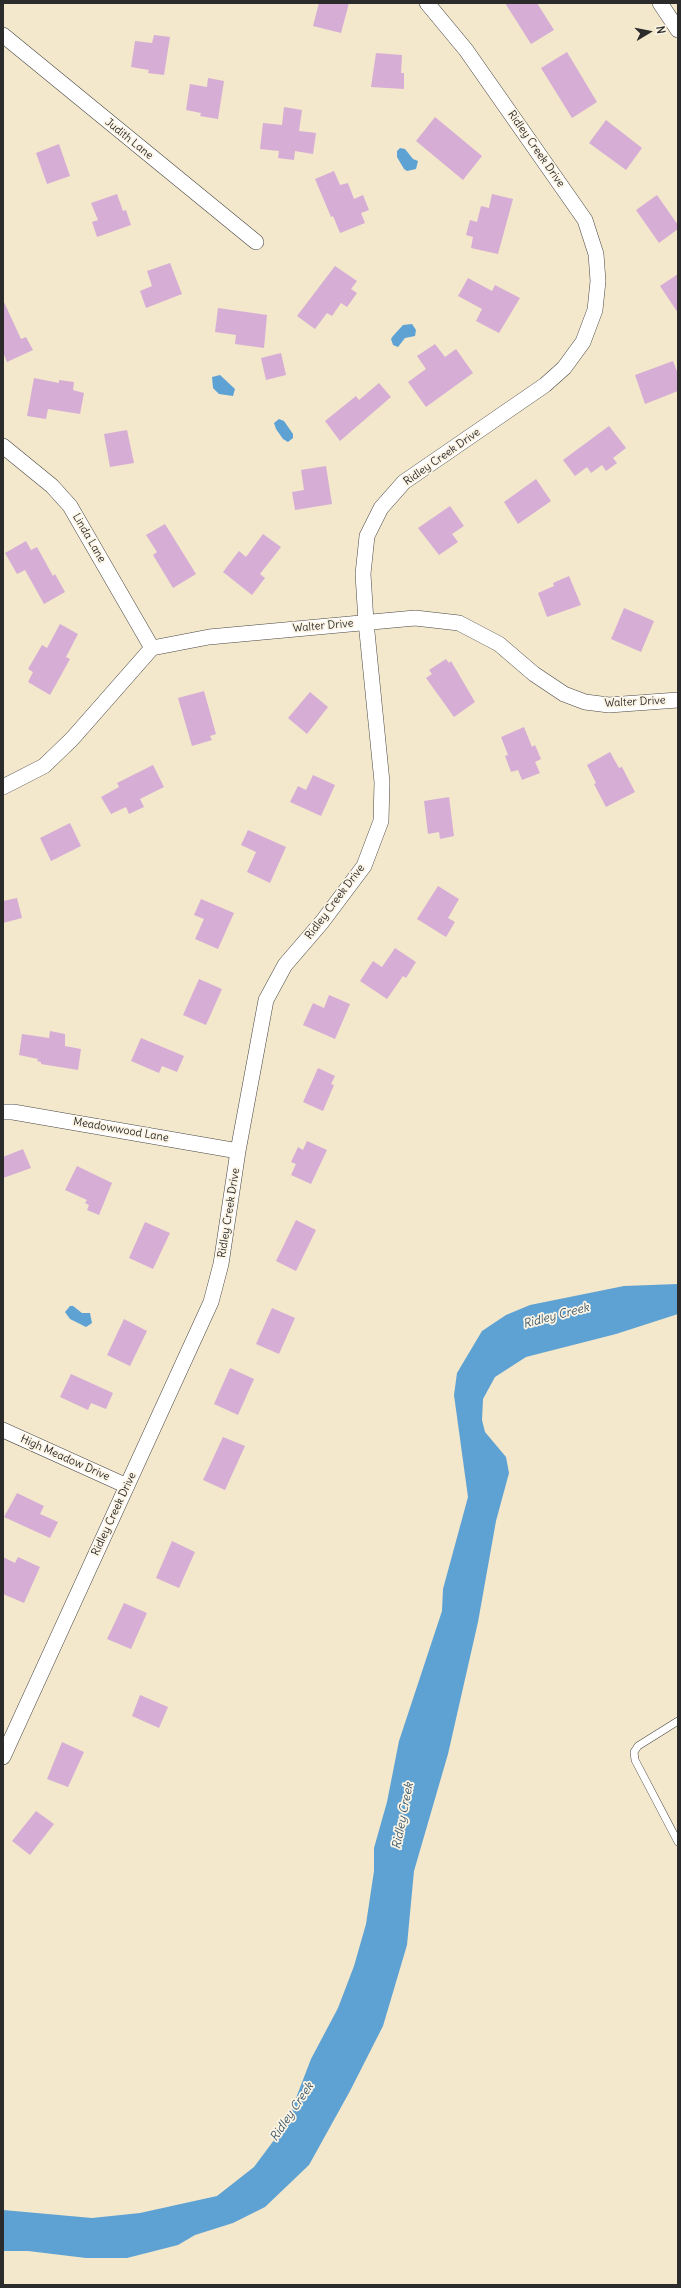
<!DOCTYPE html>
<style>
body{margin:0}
#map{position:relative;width:681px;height:2288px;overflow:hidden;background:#f3e7cc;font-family:Delius,sans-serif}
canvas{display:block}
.frame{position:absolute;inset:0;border:4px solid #2b2b2b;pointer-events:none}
.north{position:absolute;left:629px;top:12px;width:40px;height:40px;-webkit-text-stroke:3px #fcf5e5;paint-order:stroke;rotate:80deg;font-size:11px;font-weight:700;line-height:16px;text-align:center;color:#2b2b2b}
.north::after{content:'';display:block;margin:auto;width:14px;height:18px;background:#2b2b2b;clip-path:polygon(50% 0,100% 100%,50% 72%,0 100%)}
</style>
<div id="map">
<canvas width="681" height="2288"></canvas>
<div class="frame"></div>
<div class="north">N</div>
</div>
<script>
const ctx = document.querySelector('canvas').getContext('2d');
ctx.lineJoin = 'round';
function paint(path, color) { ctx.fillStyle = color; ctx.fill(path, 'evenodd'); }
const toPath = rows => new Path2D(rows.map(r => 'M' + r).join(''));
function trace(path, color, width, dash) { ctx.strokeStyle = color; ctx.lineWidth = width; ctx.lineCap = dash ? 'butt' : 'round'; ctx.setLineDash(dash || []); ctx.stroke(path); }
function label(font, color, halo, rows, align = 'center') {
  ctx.font = font + ' Delius,sans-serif'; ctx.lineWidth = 3.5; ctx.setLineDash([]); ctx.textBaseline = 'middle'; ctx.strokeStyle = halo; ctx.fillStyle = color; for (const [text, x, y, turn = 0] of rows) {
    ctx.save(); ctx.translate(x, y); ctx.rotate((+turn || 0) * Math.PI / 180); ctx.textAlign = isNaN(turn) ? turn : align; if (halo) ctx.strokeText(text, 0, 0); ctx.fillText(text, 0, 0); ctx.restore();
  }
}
const water = toPath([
 [400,148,405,149,413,159,418,161,416,169,407,171,404,169,397,157,397,151],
 [412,324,416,330,415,336,405,338,398,347,393,345,391,339,393,336,403,325],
 [220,375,235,389,233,396,219,394,213,388,212,377],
 [279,419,284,421,293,434,293,438,288,442,283,439,276,429,274,423],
 [678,1284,678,1314,616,1334,526,1357,495,1377,483,1399,482,1420,485,1432,506,1457,509,1473,496,1521,478,1622,448,1754,414,1871,407,1945,383,2026,350,2091,309,2165,265,2207,233,2223,195,2235,178,2245,127,2258,86,2258,28,2251,3,2251,3,2210,92,2218,140,2213,217,2196,254,2167,286,2124,311,2059,338,2008,354,1966,366,1924,374,1871,374,1848,387,1802,399,1741,442,1611,443,1589,468,1497,454,1395,457,1373,482,1331,506,1315,530,1305,624,1286],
 [70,1306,73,1306,82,1313,90,1313,92,1323,86,1327,70,1319,65,1312]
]);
const building = toPath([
 [319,3,349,3,341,33,313,26],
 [505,3,537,3,554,30,531,44],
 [154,35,170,37,164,75,148,73,149,70,131,67,135,41,152,43],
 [567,52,597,102,572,118,541,68],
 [376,53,402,55,401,73,404,73,404,89,371,87],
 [208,78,224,81,218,119,200,116,201,113,186,110,190,84,207,87],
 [284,107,302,110,299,131,316,133,313,154,295,151,294,160,278,158,279,151,260,149,263,123,282,125],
 [435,117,482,156,463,180,416,141],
 [606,120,642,148,626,170,589,143],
 [59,144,70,176,47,184,36,153],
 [334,171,340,185,348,183,354,199,363,195,369,210,361,213,365,223,340,233,333,216,331,217,315,179],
 [117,194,123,211,126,210,131,225,97,237,92,222,98,220,91,203],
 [492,194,513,199,498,254,471,248,473,237,466,235,470,220,477,222,481,206,489,208],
 [657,195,678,225,678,229,659,243,636,210],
 [170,263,182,294,146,308,140,291,152,286,147,271],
 [335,266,357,281,351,289,357,293,347,307,341,303,332,316,327,313,315,329,297,316],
 [678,274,678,313,660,286],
 [468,278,492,291,495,285,520,298,499,333,476,321,482,309,458,296],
 [3,300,21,339,26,337,33,350,7,362,3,352],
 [218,308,267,315,264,348,235,344,236,335,215,332],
 [435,344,445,357,456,349,473,373,426,407,408,382,426,369,417,356],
 [281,353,286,375,266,380,261,358],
 [673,361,678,374,678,391,645,404,635,375],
 [34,378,59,383,59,380,74,382,73,390,84,393,80,414,48,409,46,419,27,416],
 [379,383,391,397,340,441,325,421,356,396,359,400],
 [609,426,626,448,613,458,617,463,606,471,602,465,591,473,587,467,575,476,563,460],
 [127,430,134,463,110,467,104,434],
 [326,466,332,504,295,510,292,492,304,490,301,470],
 [536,479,551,501,518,524,504,502],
 [450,506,464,526,452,534,458,542,439,555,418,528],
 [165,524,196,574,173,588,153,555,157,552,146,535],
 [263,534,281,547,260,574,265,578,252,595,223,572,239,551,246,557],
 [26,541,31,550,37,547,53,576,55,574,65,592,44,604,25,570,17,574,5,553],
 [569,576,581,605,547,617,538,593,554,586,553,583],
 [624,608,654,621,641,652,611,639],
 [60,624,78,634,66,657,70,659,50,695,28,682,33,672,28,669,42,645,47,648],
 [446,659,449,663,451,661,475,702,454,717,426,678,432,674,429,670],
 [204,691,216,734,210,736,212,740,192,746,178,698],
 [310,692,328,707,307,734,288,718],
 [524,727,532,747,535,745,541,759,535,762,540,773,522,780,518,770,511,772,505,756,508,755,501,737],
 [610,752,619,768,622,767,635,792,606,807,594,784,596,783,587,765],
 [153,765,164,787,140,799,144,807,129,814,126,807,111,814,101,797,119,787,117,783],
 [313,775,335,785,321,816,290,802,298,786,306,790],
 [449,797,454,836,440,839,439,832,428,834,424,801],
 [70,823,81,846,51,861,40,838],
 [248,830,286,847,270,883,247,872,256,852,241,845],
 [438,886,459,899,448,918,455,922,446,937,417,919],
 [17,898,22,918,3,923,3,901],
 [201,899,234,913,218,949,195,939,204,919,194,915],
 [395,948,416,962,406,978,403,976,387,999,360,981,373,961,382,967],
 [199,979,222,989,206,1025,183,1015],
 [329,995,350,1004,335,1039,303,1025,313,1003,324,1008],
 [50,1031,65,1034,65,1046,81,1049,78,1070,41,1064,41,1062,37,1061,38,1059,19,1055,22,1034,49,1038],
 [141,1038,184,1056,177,1072,162,1066,159,1073,131,1061],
 [318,1068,335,1076,331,1084,334,1085,323,1111,303,1102],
 [307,1141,327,1150,311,1184,291,1175,296,1164,291,1162,298,1147,303,1150],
 [23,1149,31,1168,3,1178,3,1157],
 [77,1166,112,1183,99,1215,87,1210,89,1205,85,1203,87,1200,65,1190],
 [296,1220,316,1230,296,1271,276,1261],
 [145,1222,170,1233,153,1269,129,1258],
 [272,1308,295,1318,279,1354,256,1344],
 [124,1319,147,1331,130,1366,107,1355],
 [230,1368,254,1379,238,1415,214,1404],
 [71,1374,113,1393,106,1409,91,1403,88,1410,60,1397],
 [223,1437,245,1446,225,1490,203,1480],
 [17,1493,44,1506,40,1514,58,1522,50,1538,4,1517],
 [172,1541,195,1552,179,1588,156,1578],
 [3,1557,15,1563,18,1557,40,1567,24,1603,3,1594],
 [124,1603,147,1613,131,1649,107,1639],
 [140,1695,168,1707,159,1728,132,1716],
 [62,1742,84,1752,68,1787,47,1779],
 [36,1811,54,1824,30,1855,12,1841]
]);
const lane = toPath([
 [678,1721,638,1746,634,1752,635,1760,678,1842]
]);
const street = toPath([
 [660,3,678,30],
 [3,35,256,242],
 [3,446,52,486,70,506,152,648],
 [3,787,44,766,72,739,152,648,209,637,415,618,459,623,499,644,534,674,564,694,585,702,609,705,678,700],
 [3,1112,13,1112,238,1151],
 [3,1430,127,1486],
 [3,1757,211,1302,221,1264,238,1151,266,1000,285,965,322,922,364,866,381,821,382,782,366,622,363,574,367,536,381,508,404,482,545,385,564,368,583,342,595,310,598,281,596,254,585,220,466,50,427,3]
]);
const streetNames = [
 ["Judith Lane",129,139,39],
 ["Ridley Creek Drive",536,149,55],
 ["Ridley Creek Drive",442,457,-35],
 ["Linda Lane",89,538,60],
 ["Walter Drive",323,626,-5],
 ["Walter Drive",635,702,-3],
 ["Ridley Creek Drive",335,902,-53],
 ["Meadowwood Lane",121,1130,10],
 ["Ridley Creek Drive",229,1213,-81],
 ["High Meadow Drive",65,1458,24],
 ["Ridley Creek Drive",114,1514,-65]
];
const waterNames = [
 ["Ridley Creek",556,1316,-15],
 ["Ridley Creek",403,1816,-79],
 ["Ridley Creek",292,2112,-56]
];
paint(water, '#5ea2d3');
paint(building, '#d6aed5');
trace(lane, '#494743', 8);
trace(street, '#494743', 16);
trace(lane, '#fff', 7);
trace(street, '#fff', 15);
label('11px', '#2b2b2b', '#fcf5e5', streetNames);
label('italic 12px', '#3f5b6e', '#fcf5e5', waterNames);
</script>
